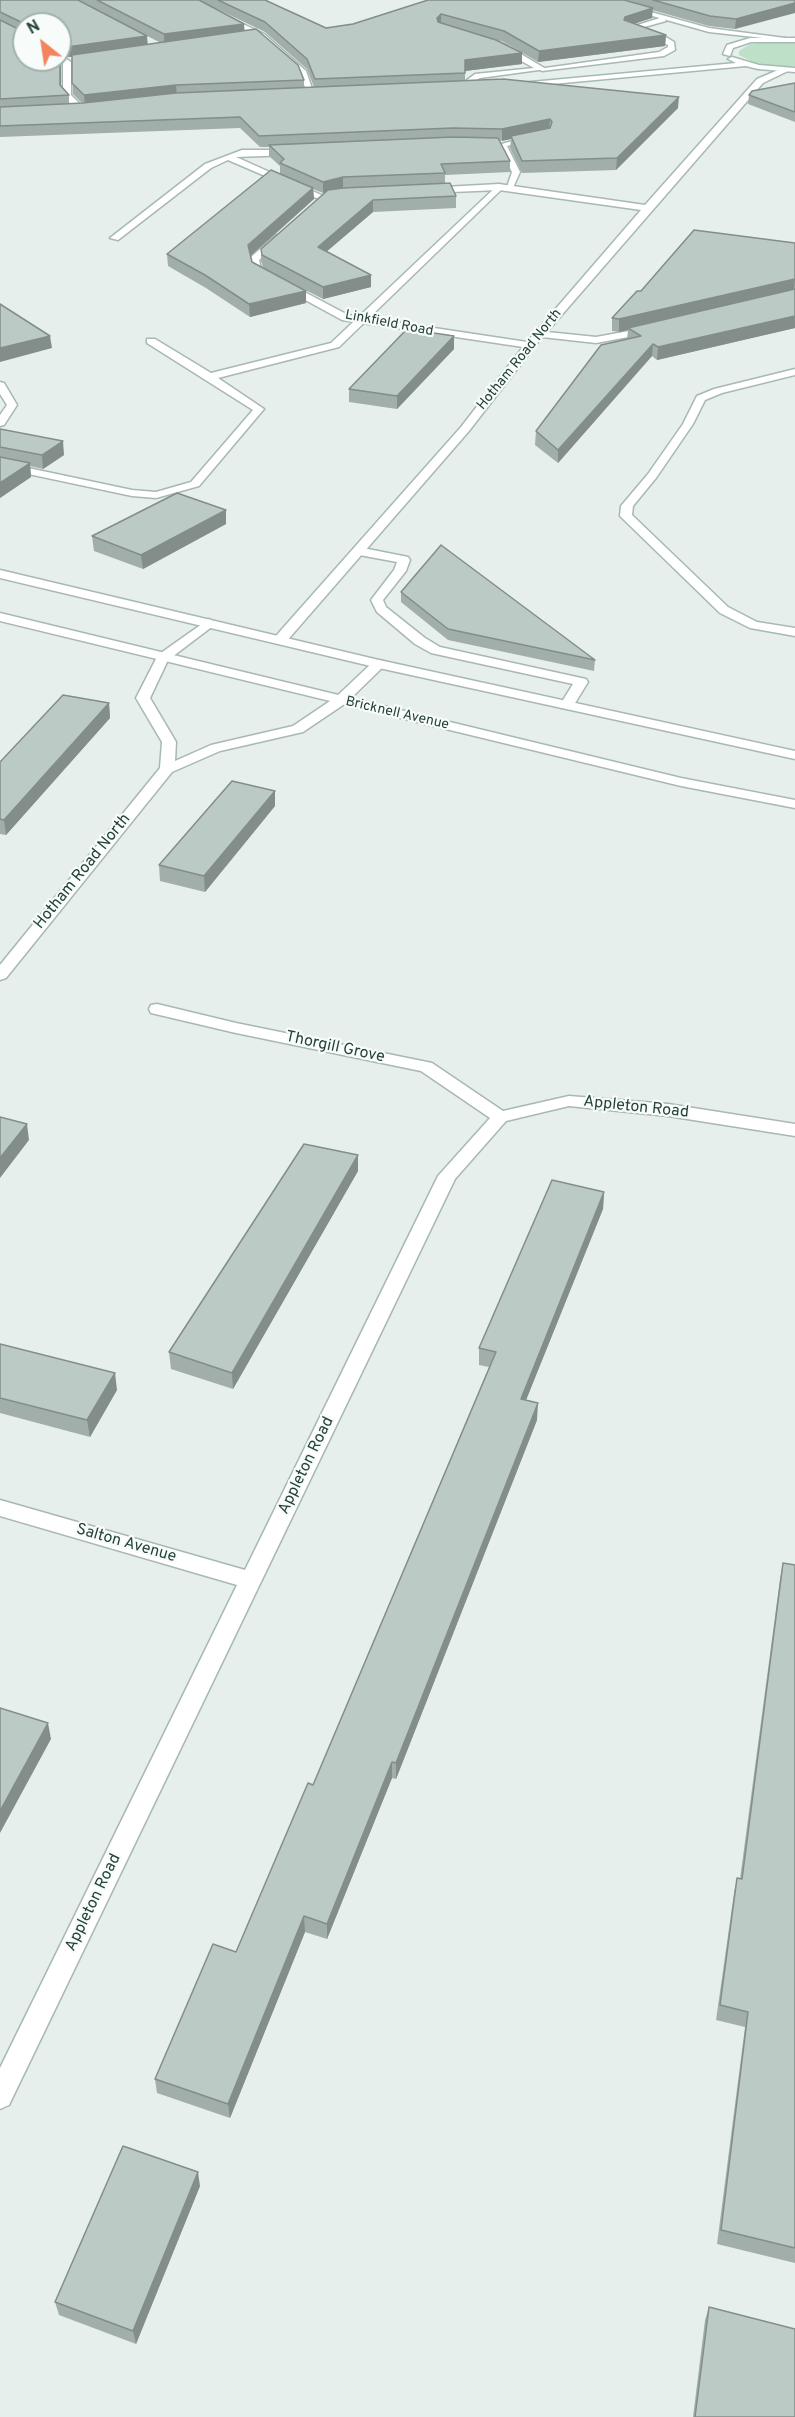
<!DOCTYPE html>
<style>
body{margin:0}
#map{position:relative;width:795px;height:2417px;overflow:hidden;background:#e6efeb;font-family:Overpass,sans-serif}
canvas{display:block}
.north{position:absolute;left:12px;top:12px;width:60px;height:60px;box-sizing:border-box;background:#f7fbf9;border:2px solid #a3b1ad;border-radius:50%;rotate:330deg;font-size:16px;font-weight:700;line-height:24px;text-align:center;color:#24423a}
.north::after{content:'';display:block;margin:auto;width:21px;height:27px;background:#f4845f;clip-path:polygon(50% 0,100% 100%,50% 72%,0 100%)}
</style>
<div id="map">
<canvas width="795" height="2417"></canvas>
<div class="north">N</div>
</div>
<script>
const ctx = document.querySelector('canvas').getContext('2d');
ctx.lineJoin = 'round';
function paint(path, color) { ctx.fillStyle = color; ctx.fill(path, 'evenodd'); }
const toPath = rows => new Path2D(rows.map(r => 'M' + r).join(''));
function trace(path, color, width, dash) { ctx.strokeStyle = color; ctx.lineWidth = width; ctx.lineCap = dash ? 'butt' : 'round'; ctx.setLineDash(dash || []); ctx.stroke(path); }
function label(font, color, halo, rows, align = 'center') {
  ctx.font = font + ' Overpass,sans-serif'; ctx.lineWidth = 4.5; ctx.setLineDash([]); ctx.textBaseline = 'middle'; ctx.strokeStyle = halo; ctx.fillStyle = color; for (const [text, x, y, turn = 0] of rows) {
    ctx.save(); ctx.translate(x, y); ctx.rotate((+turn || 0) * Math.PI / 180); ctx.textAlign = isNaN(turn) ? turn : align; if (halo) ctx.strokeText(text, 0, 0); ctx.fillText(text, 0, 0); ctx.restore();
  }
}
const green = toPath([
 [775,41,795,42,795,67,765,65,753,62,739,55,739,51,750,44]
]);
const service = toPath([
 [663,17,666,21,637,29,664,36,674,42,675,50,664,56,542,71,538,69,659,52,668,47,668,45,658,40,625,29,663,17],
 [534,135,538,137,537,139,507,146,520,172,512,190,506,190,512,172,498,145,534,135],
 [242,150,296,150,296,154,293,155,236,157,328,198,321,200,228,160,211,168,118,240,110,238,205,164,242,150],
 [499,184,503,187,502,189,339,347,218,378,264,409,199,486,156,498,132,496,0,468,0,462,132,490,156,492,191,482,253,410,147,343,147,339,155,339,211,373,331,343,499,184],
 [795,369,795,375,722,393,705,400,693,424,656,478,633,506,632,515,728,607,757,622,795,628,795,636,750,628,720,613,620,516,621,506,648,474,683,424,697,396,714,389,795,369],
 [358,547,408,557,410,560,406,571,383,600,386,607,425,638,440,647,586,679,588,682,572,708,562,708,560,705,573,684,431,653,415,644,377,612,371,600,394,570,397,562,354,554,354,548,358,547]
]);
const minor = toPath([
 [183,0,192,0,264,34,306,71,315,97,308,95,300,74,258,38,183,0],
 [498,44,504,44,546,69,480,78,475,81,475,90,469,90,467,80,475,74,534,68,498,48,498,44],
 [60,55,71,62,71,95,84,108,84,112,78,112,63,96,63,63,59,60,60,55],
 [783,68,790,70,763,83,547,332,596,337,651,327,655,328,655,332,596,343,542,337,469,431,285,643,275,643,274,640,275,637,461,427,523,347,342,320,254,272,251,257,276,235,282,235,282,239,259,260,261,269,348,315,527,342,641,210,499,190,429,193,425,190,426,188,499,184,645,205,757,79,783,68],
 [0,382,4,383,17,405,4,425,0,426,0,415,7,405,0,394,0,382],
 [209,619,215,623,213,626,168,660,150,698,176,742,175,761,211,745,293,726,336,697,374,661,384,661,386,664,346,703,303,732,220,751,172,772,6,978,0,980,0,965,160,768,162,742,136,698,158,655,209,619],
 [157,1004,236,1023,432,1063,503,1111,569,1096,668,1104,795,1124,795,1136,668,1116,569,1106,506,1121,455,1179,9,2105,0,2109,0,2068,237,1585,0,1516,0,1500,245,1570,438,1176,490,1118,421,1071,236,1033,151,1013,149,1009,151,1005,157,1004]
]);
const tertiary = toPath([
 [596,0,607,0,709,28,785,38,781,40,709,32,596,0],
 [0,570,379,660,795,751,795,759,379,668,0,578,0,570],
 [0,613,681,778,795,800,795,808,681,786,0,621,0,613]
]);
const secondary = toPath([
 [750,38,795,38,795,42,751,42,733,48,730,56,723,54,727,45,750,38],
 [732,57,759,65,795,68,795,72,758,69,746,66,520,87,516,85,520,83,736,63,728,59,732,57]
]);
const wall = toPath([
 [0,0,265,0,326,28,353,24,428,0,795,0,735,29,709,26,652,10,652,18,634,24,666,35,665,46,538,62,504,42,497,40,522,53,522,64,465,71,465,80,678,108,616,170,522,173,510,148,511,139,499,141,510,161,510,172,445,175,445,183,456,196,456,208,373,212,327,251,371,287,323,299,263,268,306,291,306,303,250,317,206,288,168,266,167,254,280,174,280,166,269,156,269,147,260,147,240,128,0,137],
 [215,8,265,32,307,69,314,87,304,88,304,80,245,31],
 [94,9,161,43,148,45],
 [24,24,60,24,60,53,68,57,72,57,73,94,82,103,69,104,69,95,61,86,61,64,24,60],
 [313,189,323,193,325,193,261,249,261,261,263,267,252,262,251,256,314,199],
 [795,83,795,122,748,104,749,95],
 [795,243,795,328,657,360,652,356,558,463,535,445,536,431,627,339,628,330,619,332,612,331,612,318,641,291],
 [454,336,454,349,397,409,349,402,349,389],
 [0,429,64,455,43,469,30,466,31,477,0,498],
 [226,510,226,524,143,569,94,551,92,536],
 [401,592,595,660,594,671,448,640,401,602],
 [109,703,110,718,6,835,0,834,0,762],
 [275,791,275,806,205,892,160,881,159,865],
 [358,1171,233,1389,171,1369,169,1352],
 [604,1192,603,1209,526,1400,537,1420,396,1779,392,1778,327,1939,305,1932,230,2118,157,2093,155,2079,236,1952,313,1785,489,1367,479,1365,479,1348],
 [0,1344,117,1390,90,1437,0,1413],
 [783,1563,795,1565,795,2263,717,2244,745,2027,716,2020,734,1893,737,1878,740,1879,780,1579],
 [200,2186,136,2344,59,2315,55,2302],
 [709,2307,795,2417,693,2417,705,2320]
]);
const shadedWall = toPath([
 [795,3,795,13,735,29,736,19],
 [653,8,652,18,624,27,624,20,625,17],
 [441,14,441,24,437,29,437,18],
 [244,24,245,34,164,45,164,34],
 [666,35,665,46,538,62,539,51],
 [147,36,148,47,68,57,67,47],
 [522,53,522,64,465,71,465,60],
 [60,57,61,64,61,96,60,85],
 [176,85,177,96,85,105,84,95],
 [679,97,678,108,616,170,617,158],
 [550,119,549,131,511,136,511,139,502,141,502,129],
 [343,177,343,189,323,193,323,182],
 [313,188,314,199,249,257,248,245],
 [373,200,373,212,318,259,318,247],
 [371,275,371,287,323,299,323,287],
 [795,279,794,291,628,328,628,330,619,332,619,319],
 [306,291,306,303,250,317,249,304],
 [795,316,795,328,657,360,658,347],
 [50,336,52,348,0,362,0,348],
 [454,336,454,349,397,409,397,396],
 [653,344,652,356,558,463,558,450],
 [63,441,64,455,43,469,42,455],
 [30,463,31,477,0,498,0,483],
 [226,510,226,524,143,569,141,555],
 [109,703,110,718,6,835,4,820],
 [275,791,275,806,205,892,204,876],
 [27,1124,29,1140,0,1178,0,1158],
 [358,1155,358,1171,233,1389,232,1373],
 [604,1192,603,1209,520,1415,521,1399],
 [115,1373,117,1390,90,1437,87,1420],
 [538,1403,537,1420,396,1779,396,1763],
 [48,1723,51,1739,0,1833,0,1811],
 [392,1762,392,1778,327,1939,327,1924],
 [304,1916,305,1932,230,2118,228,2104],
 [198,2172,200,2186,136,2344,133,2331]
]);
const building = toPath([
 [0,0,78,0,147,36,67,47,60,43,60,24,25,24,0,12,0,0],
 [97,0,199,0,244,24,164,34,97,0],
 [218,0,265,0,326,28,353,24,428,0,624,0,653,8,625,17,624,20,666,35,539,51,504,31,441,14,437,18,438,22,496,40,522,53,465,60,465,73,315,79,307,59,265,22,218,0],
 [653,0,795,0,795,3,736,19,710,16,653,0],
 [0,20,22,31,24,30,24,60,60,60,60,85,69,95,0,99,0,20],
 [256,29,298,65,304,80,176,85,84,95,72,83,72,55,256,29],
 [503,79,679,97,617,158,522,161,511,136,550,128,552,122,550,119,502,129,453,128,259,136,240,117,0,126,0,107,83,103,176,93,503,79],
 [795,83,795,112,749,95,752,91,795,83],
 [453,137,498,138,510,161,441,164,445,173,343,177,323,182,280,163,284,159,269,145,453,137],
 [271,170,313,188,248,245,252,262,306,291,249,304,205,275,167,254,271,170],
 [450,183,456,196,373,200,318,247,371,275,323,287,262,255,261,249,328,190,343,188,450,183],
 [694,230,795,243,795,279,619,319,612,318,637,291,641,291,694,230],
 [795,289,795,316,658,347,653,344,558,450,536,431,601,345,641,336,628,328,795,289],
 [0,304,50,336,0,348,0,304],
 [407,329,454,336,397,396,349,389,407,329],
 [0,429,63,441,42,455,0,447,0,429],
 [0,457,30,463,0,483,0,457],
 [177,493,226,510,141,555,92,536,177,493],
 [441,545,595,660,448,629,401,592,441,545],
 [63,695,109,703,4,820,0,819,0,762,63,695],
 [232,781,275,791,204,876,159,865,232,781],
 [0,1117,27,1124,0,1158,0,1117],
 [304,1144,358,1155,232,1373,169,1352,304,1144],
 [552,1180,604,1192,521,1399,538,1403,396,1763,392,1762,327,1924,304,1916,228,2104,155,2079,213,1944,236,1952,308,1783,313,1785,496,1352,479,1348,552,1180],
 [0,1344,115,1373,87,1420,0,1398,0,1344],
 [783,1563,795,1565,795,2248,721,2230,748,2012,720,2005,737,1878,742,1879,783,1563],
 [0,1708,48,1723,0,1811,0,1708],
 [123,2146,198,2172,133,2331,55,2302,123,2146],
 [709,2307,795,2329,795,2417,695,2417,709,2307]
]);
const farStreetnames = [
 ["Linkfield Road",389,324,11],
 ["Hotham Road North",520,360,-51],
 ["Bricknell Avenue",397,714,13]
];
const streetNames = [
 ["Hotham Road North",83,872,-51],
 ["Thorgill Grove",335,1048,12],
 ["Appleton Road",636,1108,6],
 ["Appleton Road",307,1466,-64],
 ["Salton Avenue",126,1544,16],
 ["Appleton Road",94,1903,-64]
];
paint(green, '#bfe0c8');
trace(service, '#a8b8b2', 3);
trace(minor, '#a8b8b2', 3);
trace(tertiary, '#a8b8b2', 3);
trace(secondary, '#a4bbb3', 3);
paint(service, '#fff');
paint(minor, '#fff');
paint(tertiary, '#fff');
paint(secondary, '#fff');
paint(wall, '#a1aea9');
paint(shadedWall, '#838d89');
paint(building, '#bbcac4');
trace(building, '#838d89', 1.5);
label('14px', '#24423a', '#f7fbf9', farStreetnames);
label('16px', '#24423a', '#f7fbf9', streetNames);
</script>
